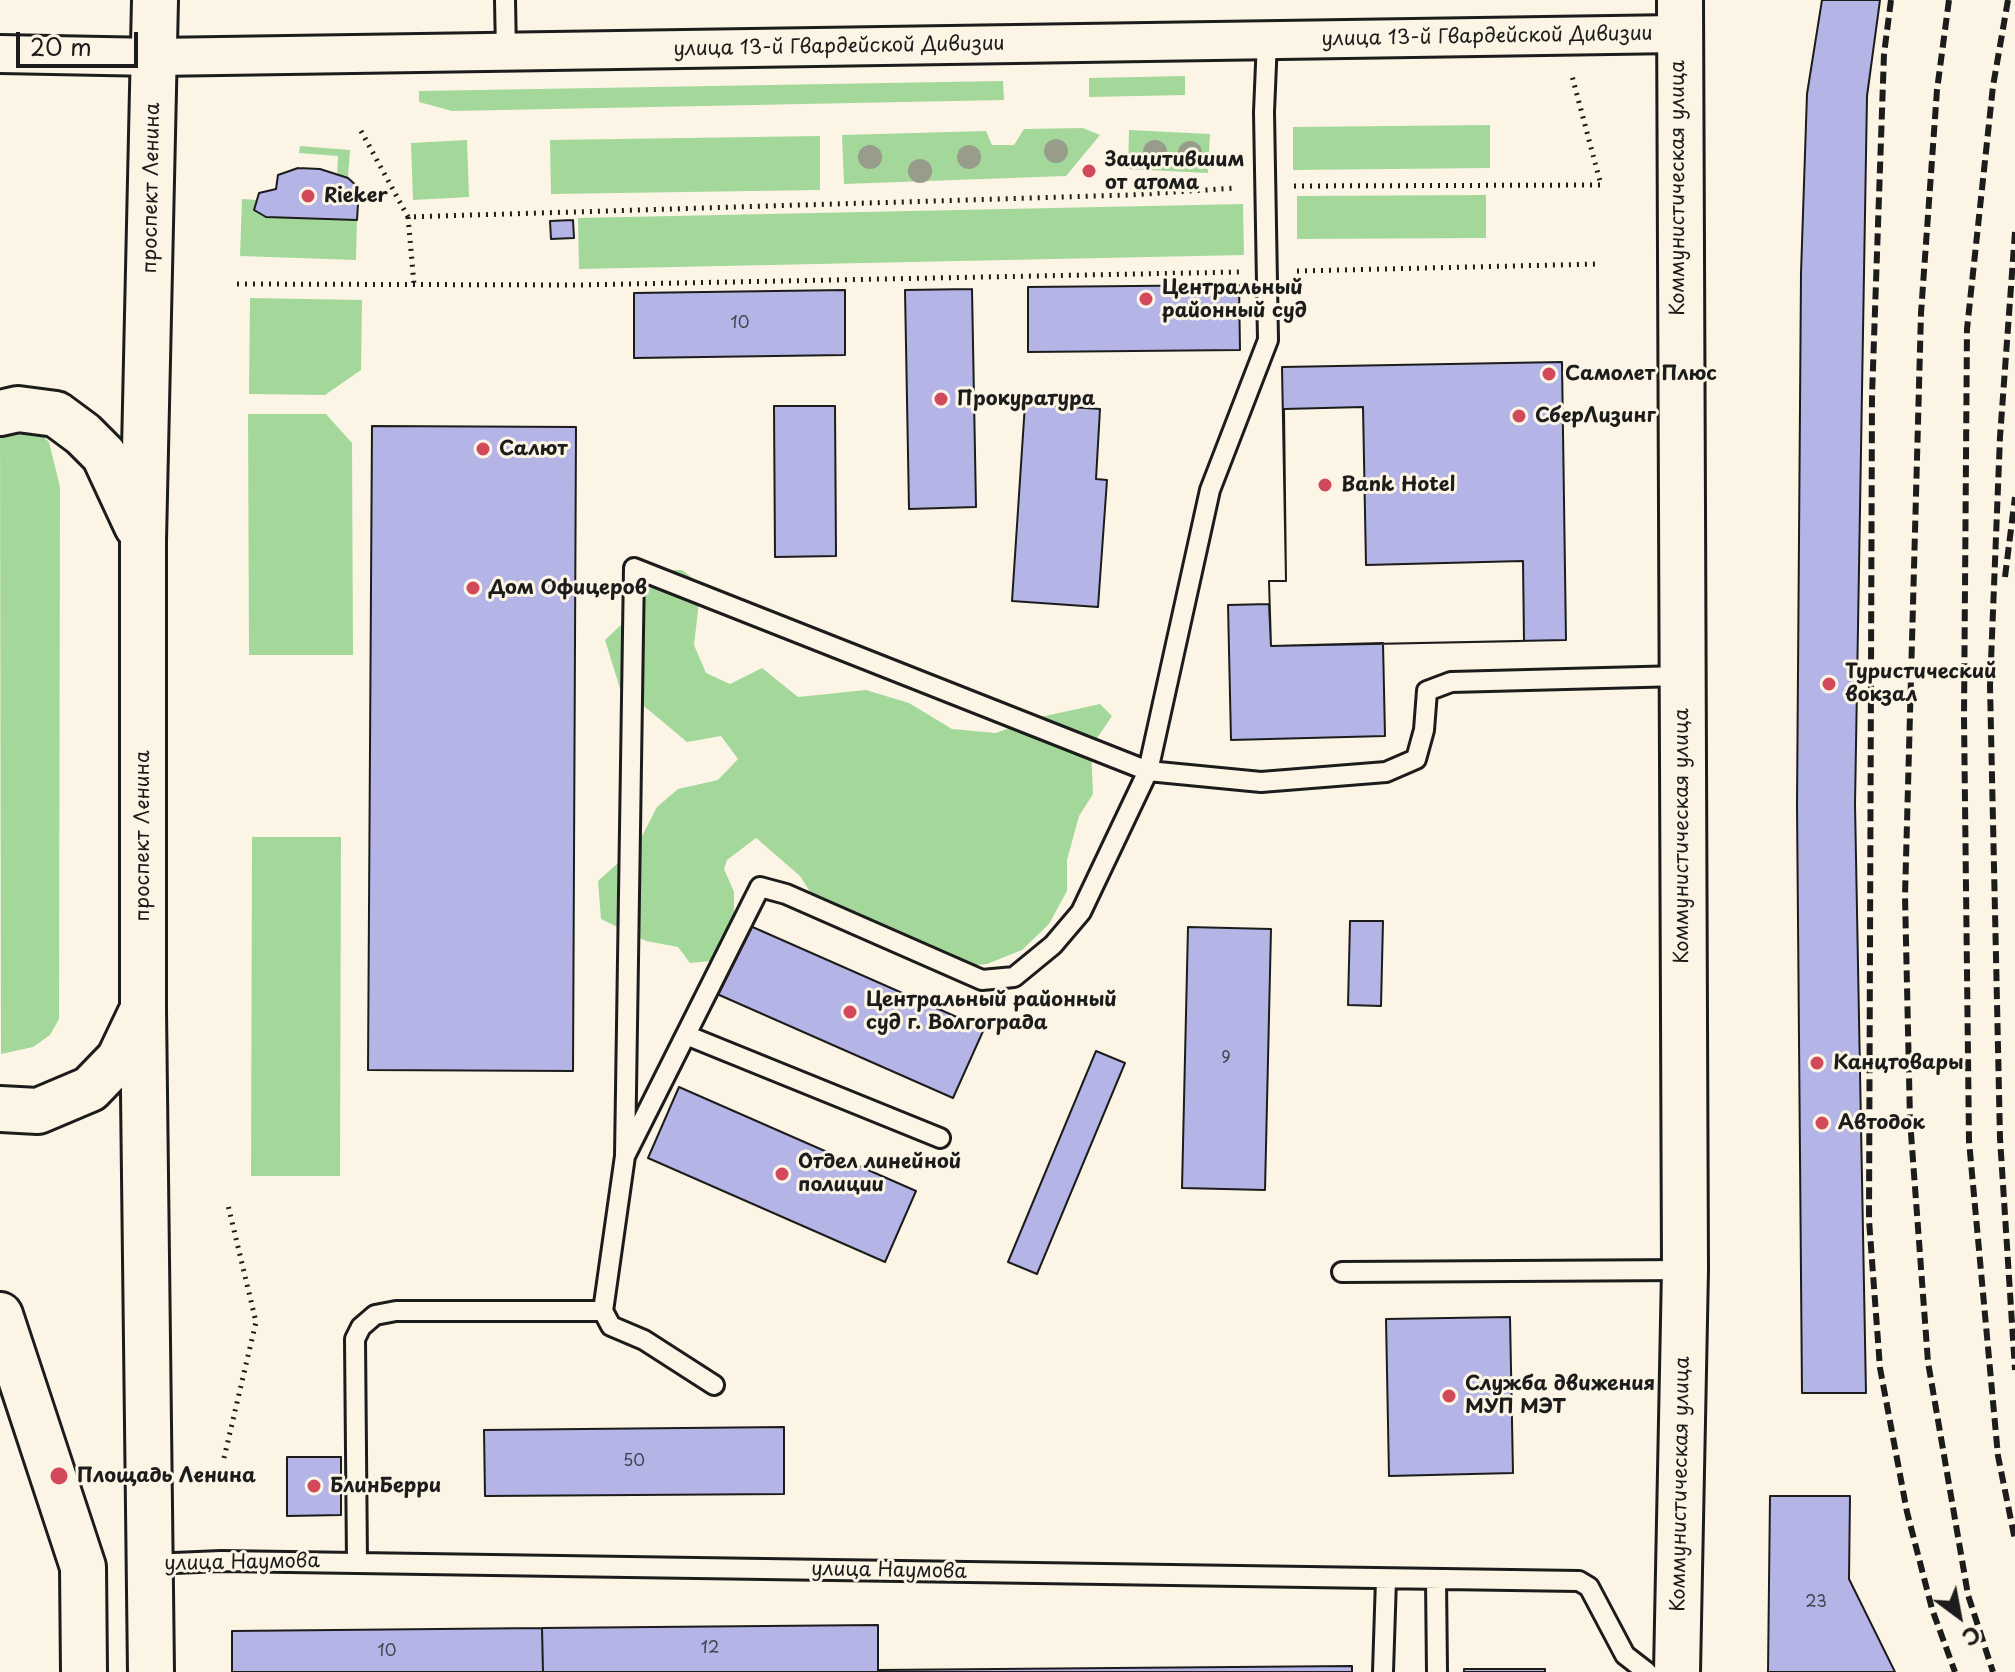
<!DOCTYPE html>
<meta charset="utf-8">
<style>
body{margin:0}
#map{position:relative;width:2015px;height:1672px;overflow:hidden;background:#fcf5e5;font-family:"Playpen Sans",sans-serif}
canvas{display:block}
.north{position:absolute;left:1919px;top:1576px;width:80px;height:80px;-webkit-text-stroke:6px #fcf5e5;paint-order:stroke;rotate:148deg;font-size:22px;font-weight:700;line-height:32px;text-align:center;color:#1c1c1c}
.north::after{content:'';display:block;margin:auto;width:28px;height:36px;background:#1c1c1c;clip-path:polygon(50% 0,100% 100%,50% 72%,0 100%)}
.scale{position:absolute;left:16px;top:32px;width:122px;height:36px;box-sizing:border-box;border:4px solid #1c1c1c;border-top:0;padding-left:10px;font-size:24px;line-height:28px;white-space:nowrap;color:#1c1c1c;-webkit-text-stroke:6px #fcf5e5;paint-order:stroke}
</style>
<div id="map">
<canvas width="2015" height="1672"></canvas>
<div class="north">С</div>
<div class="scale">20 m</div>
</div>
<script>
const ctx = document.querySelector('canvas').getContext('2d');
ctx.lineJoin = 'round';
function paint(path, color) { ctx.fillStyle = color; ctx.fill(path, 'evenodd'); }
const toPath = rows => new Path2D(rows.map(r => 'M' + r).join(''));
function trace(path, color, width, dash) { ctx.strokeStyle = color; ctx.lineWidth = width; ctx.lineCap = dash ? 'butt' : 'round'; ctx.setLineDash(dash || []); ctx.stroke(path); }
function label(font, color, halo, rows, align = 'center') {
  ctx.font = font + ' "Playpen Sans",sans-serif'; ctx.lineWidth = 6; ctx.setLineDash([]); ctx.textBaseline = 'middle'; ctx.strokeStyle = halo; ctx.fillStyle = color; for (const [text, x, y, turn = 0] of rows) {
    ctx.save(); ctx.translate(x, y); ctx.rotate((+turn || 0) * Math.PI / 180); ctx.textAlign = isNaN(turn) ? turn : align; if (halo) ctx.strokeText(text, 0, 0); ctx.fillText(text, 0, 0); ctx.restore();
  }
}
const green = toPath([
 [1185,76,1185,95,1089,97,1089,78],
 [1003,81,1004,100,452,111,419,102,419,91],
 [1490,125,1490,168,1293,170,1293,127],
 [1083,128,1100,135,1066,176,844,184,842,135,986,131,992,145,1014,145,1024,129],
 [1129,130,1210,134,1208,173,1128,169],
 [820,136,820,190,551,194,550,140],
 [467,140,469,197,413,200,411,143],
 [300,146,350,150,348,178,337,178,338,156,299,153],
 [1486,195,1486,238,1297,239,1297,196],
 [242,199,257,200,266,217,357,220,356,260,240,256],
 [1243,204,1244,255,579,269,578,218],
 [250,298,362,300,361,370,325,395,249,394],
 [248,414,326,414,352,443,353,655,249,655],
 [0,423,35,429,49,442,60,487,59,1019,50,1035,33,1047,1,1054],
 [669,570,682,570,701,585,694,645,706,673,730,684,762,668,798,697,866,690,909,703,952,729,996,733,1036,718,1100,704,1112,716,1091,747,1093,794,1079,816,1067,860,1067,891,1049,924,1022,950,987,964,969,966,947,952,812,895,800,876,756,838,727,860,724,869,734,892,734,919,727,941,710,961,690,963,678,947,646,941,601,919,598,881,637,846,657,807,678,789,718,780,738,759,721,736,687,742,639,702,622,695,605,640,635,612,655,579],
 [252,837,341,837,340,1176,251,1176]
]);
const building = toPath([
 [1822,0,1880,0,1867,96,1855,804,1866,1393,1802,1393,1797,804,1801,273,1807,94,1822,0],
 [298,168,320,169,348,178,359,188,357,220,266,217,254,210,259,193,276,189,278,175,298,168],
 [573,220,574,238,551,239,550,221,573,220],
 [1239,285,1240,350,1028,352,1028,287,1239,285],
 [972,289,976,507,909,509,905,290,972,289],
 [845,290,845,355,634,358,634,293,845,290],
 [1562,362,1566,640,1271,646,1269,581,1286,581,1282,367,1562,362],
 [1025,404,1100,409,1096,479,1107,480,1098,607,1012,601,1025,404],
 [774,406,835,406,836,556,775,557,774,406],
 [1363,407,1366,565,1523,561,1524,641,1271,646,1269,581,1286,581,1284,409,1363,407],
 [372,426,576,427,573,1071,368,1070,372,426],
 [1269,604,1271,646,1383,643,1385,736,1231,740,1228,605,1269,604],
 [1350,921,1383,921,1381,1006,1348,1005,1350,921],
 [748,925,984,1029,953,1098,717,994,748,925],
 [1188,927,1271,929,1265,1190,1182,1188,1188,927],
 [1096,1051,1125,1063,1037,1274,1008,1262,1096,1051],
 [679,1087,916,1191,885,1262,648,1158,679,1087],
 [1510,1317,1513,1473,1389,1476,1386,1319,1510,1317],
 [784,1427,784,1494,485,1496,484,1430,784,1427],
 [287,1457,341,1457,341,1515,287,1516,287,1457],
 [1770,1496,1850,1496,1849,1579,1895,1672,1768,1672,1770,1496],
 [878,1625,878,1672,543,1672,542,1628,878,1625],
 [542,1628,543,1672,232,1672,232,1631,542,1628],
 [1352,1666,1352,1672,878,1672,878,1670,1352,1666],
 [1464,1669,1545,1669,1545,1672,1464,1672,1464,1669]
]);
const path = toPath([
 [361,131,408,217,1130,195,1236,188],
 [1294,186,1601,185,1572,76],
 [408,217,414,284],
 [1297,271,1599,264],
 [237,284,577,285,1239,272],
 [224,1458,256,1322,228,1205]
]);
const lane = toPath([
 [505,0,506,52],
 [686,1035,940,1138],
 [625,1156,634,568,1148,771,1210,490,1268,340,1264,112,1267,40],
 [1342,1272,1685,1270],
 [603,1311,625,1156,760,887,786,894,982,980,1014,977,1053,945,1081,912,1148,771,1261,782,1386,772,1416,759,1424,730,1427,691,1451,682,1681,676],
 [357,1563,355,1339,361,1327,375,1315,396,1311,603,1311,611,1326,644,1340,714,1385],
 [151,1564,221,1561,1579,1581,1589,1587,1625,1655,1647,1672],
 [1436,1579,1437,1672],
 [1383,1672,1386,1579]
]);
const street = toPath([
 [0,54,155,57,1677,34]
]);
const secondary = toPath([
 [1677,1672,1685,1270,1680,0]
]);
const primary = toPath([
 [0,413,18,409,56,414,83,434,104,455,137,526],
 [0,1109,38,1111,90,1089,119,1059,140,1015],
 [0,1315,83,1567,84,1672],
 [151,1672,143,1010,143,540,155,0]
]);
const rail = toPath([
 [1891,0,1884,54,1872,396,1869,1220,1880,1368,1907,1512,1932,1609,1955,1672],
 [1949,0,1937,90,1921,313,1905,896,1910,1120,1928,1362,1968,1595,1993,1672],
 [2008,0,1993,86,1967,329,1964,717,1969,1141,1998,1456,2015,1540],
 [2015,232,2000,437,1990,686,2000,1138,2015,1370],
 [2005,577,2015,497]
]);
const trees = [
 [1056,151],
 [1155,152],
 [1190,153],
 [870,157],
 [969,157],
 [920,171]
];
const markers = [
 [1089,171,8,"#d1495b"],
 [308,196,8,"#d1495b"],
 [1146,299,8,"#d1495b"],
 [1549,374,8,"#d1495b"],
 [941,399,8,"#d1495b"],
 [1519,416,8,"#d1495b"],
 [483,449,8,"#d1495b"],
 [1325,485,8,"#d1495b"],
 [473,588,8,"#d1495b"],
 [1829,684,8,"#d1495b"],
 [850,1012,8,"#d1495b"],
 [1817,1063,8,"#d1495b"],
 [1822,1123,8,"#d1495b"],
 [782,1174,8,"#d1495b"],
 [1449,1396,8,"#d1495b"],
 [59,1476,10,"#d1495b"],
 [314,1486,8,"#d1495b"]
];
const numberNames = [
 ["10",740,324],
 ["9",1226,1059],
 ["50",634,1462],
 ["23",1816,1603],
 ["12",710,1649],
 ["10",387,1652]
];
const streetNames = [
 ["улица 13-й Гвардейской Дивизии",1487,37,-1],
 ["улица 13-й Гвардейской Дивизии",839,47,-1],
 ["проспект Ленина",152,188,-89],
 ["Коммунистическая улица",1678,188,-90],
 ["проспект Ленина",143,836,-90],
 ["Коммунистическая улица",1682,836,-90],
 ["Коммунистическая улица",1681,1484,-89],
 ["улица Наумова",242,1563,-1],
 ["улица Наумова",889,1571,1]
];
const poiNames = [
 ["Защитившим",1105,160],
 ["от атома",1105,183],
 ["Rieker",324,196],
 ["Центральный",1162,288],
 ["районный суд",1162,311],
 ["Самолет Плюс",1565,374],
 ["Прокуратура",957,399],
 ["СберЛизинг",1535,416],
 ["Салют",499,449],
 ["Bank Hotel",1341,485],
 ["Дом Офицеров",489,588],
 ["Туристический",1845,672],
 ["вокзал",1845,695],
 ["Центральный районный",866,1000],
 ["суд г. Волгограда",866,1023],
 ["Канцтовары",1833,1063],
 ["Автодок",1838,1123],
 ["Отдел линейной",798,1162],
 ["полиции",798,1185],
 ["Служба движения",1465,1384],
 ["МУП МЭТ",1465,1407],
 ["Площадь Ленина",77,1476],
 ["БлинБерри",330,1486]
];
paint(green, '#a4d89b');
paint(building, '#b4b5e6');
trace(building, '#1c1c1c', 2);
trace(lane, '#1c1c1c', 24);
trace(street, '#1c1c1c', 42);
trace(secondary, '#1c1c1c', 50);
trace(primary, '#1c1c1c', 50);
trace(path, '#1c1c1c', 5, [2, 6]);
trace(lane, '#fcf5e5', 18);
trace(street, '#fcf5e5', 36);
trace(secondary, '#fcf5e5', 44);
trace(primary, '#fcf5e5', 44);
trace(rail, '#1c1c1c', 6, [12, 6]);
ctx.fillStyle = '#979c8b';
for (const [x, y] of trees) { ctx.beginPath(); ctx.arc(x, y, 12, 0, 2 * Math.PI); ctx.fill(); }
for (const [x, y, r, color] of markers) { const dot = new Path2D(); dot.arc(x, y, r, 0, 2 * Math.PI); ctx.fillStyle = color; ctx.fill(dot); trace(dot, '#fcf5e5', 3); }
label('16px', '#42424e', null, numberNames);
label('20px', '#1c1c1c', '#fcf5e5', streetNames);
label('bold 20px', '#1c1c1c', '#fcf5e5', poiNames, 'left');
</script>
